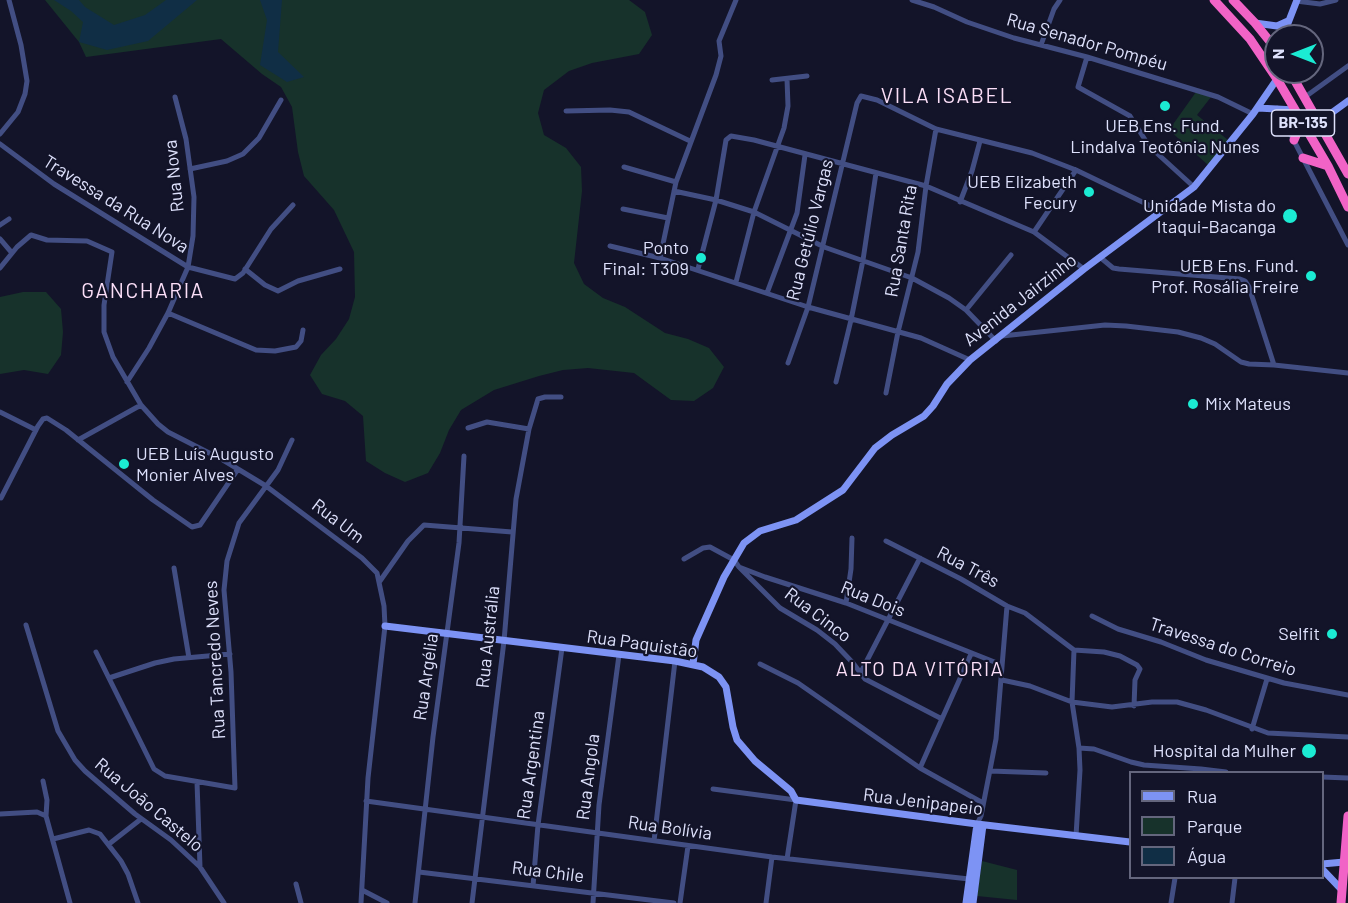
<!DOCTYPE html>
<meta charset="utf-8">
<style>
body{margin:0}
#map{position:relative;width:1348px;height:903px;overflow:hidden;background:#131429;font-family:Barlow,sans-serif}
canvas{display:block}
.legend{position:absolute;left:1129px;top:771px;width:195px;height:108px;box-sizing:border-box;background:#131429;border:2px solid #64667d;margin:0;padding:8px 10px;list-style:none;font-size:18px;color:#dee1fc}
.legend li{display:flex;align-items:center;gap:12px;height:30px}
.legend b{width:30px;border:2px solid #64667d}
.north{position:absolute;left:1264px;top:24px;width:60px;height:60px;box-sizing:border-box;background:#131429;border:2px solid #64667d;border-radius:50%;rotate:270deg;font-size:16px;font-weight:700;line-height:24px;text-align:center;color:#dee1fc}
.north::after{content:'';display:block;margin:auto;width:21px;height:27px;background:#1bebd3;clip-path:polygon(50% 0,100% 100%,50% 72%,0 100%)}
</style>
<div id="map">
<canvas width="1348" height="903"></canvas>
<ul class="legend">
<li><b style="height:8px;background:#7d93f4"></b>Rua</li>
<li><b style="height:16px;background:#17322b"></b>Parque</li>
<li><b style="height:16px;background:#102e45"></b>Água</li>
</ul>
<div class="north">N</div>
</div>
<script>
const ctx = document.querySelector('canvas').getContext('2d');
ctx.lineJoin = 'round';
function paint(path, color) { ctx.fillStyle = color; ctx.fill(path, 'evenodd'); }
const toPath = rows => new Path2D(rows.map(r => 'M' + r).join(''));
function trace(path, color, width, dash) { ctx.strokeStyle = color; ctx.lineWidth = width; ctx.lineCap = dash ? 'butt' : 'round'; ctx.setLineDash(dash || []); ctx.stroke(path); }
function label(font, color, halo, rows, align = 'center') {
  ctx.font = font + ' Barlow,sans-serif'; ctx.lineWidth = 4.5; ctx.setLineDash([]); ctx.textBaseline = 'middle'; ctx.strokeStyle = halo; ctx.fillStyle = color; for (const [text, x, y, turn = 0] of rows) {
    ctx.save(); ctx.translate(x, y); ctx.rotate((+turn || 0) * Math.PI / 180); ctx.textAlign = isNaN(turn) ? turn : align; if (halo) ctx.strokeText(text, 0, 0); ctx.fillText(text, 0, 0); ctx.restore();
  }
}
const green = toPath([
 [45,0,629,0,645,12,652,35,639,54,592,63,569,71,544,90,538,113,544,135,566,148,581,167,582,191,574,263,584,284,603,298,625,307,665,333,688,339,709,348,724,367,713,388,694,401,671,400,634,373,588,368,563,370,539,376,494,390,461,410,449,430,440,453,428,473,405,482,385,473,366,461,363,416,345,401,322,394,310,375,321,355,336,339,349,319,355,297,354,252,334,210,304,176,298,152,292,107,281,87,262,74,221,39,86,57,79,42],
 [1196,92,1211,97,1197,115,1228,140,1208,165,1169,130],
 [23,292,46,292,61,309,63,332,61,355,48,374,24,370,0,374,0,297],
 [982,861,1017,870,1017,900,977,896]
]);
const water = toPath([
 [54,0,79,0,85,7,114,25,145,15,166,0,197,0,148,41,107,50,79,42,83,22,71,11],
 [260,0,282,0,278,52,304,77,287,82,260,65,267,20]
]);
const street = toPath([
 [912,0,934,7,967,22,1014,38,1087,57,1218,97,1253,114],
 [1296,1,1320,4,1336,0],
 [1041,45,1054,9,1060,0],
 [1087,57,1078,87,1130,116,1149,146,1194,187],
 [772,80,807,76],
 [1305,97,1348,66],
 [1277,108,1348,245],
 [566,111,610,110,629,112,690,141],
 [0,134,18,112,25,94,27,81,21,45,9,0],
 [0,144,54,184,188,267,235,279,243,273,271,229,293,205],
 [624,167,676,182],
 [190,169,227,161,243,154,259,138,281,100],
 [674,191,716,200,754,212,824,247,912,278,949,298,966,310,996,341],
 [960,202,972,171,980,141],
 [623,209,668,218],
 [0,225,9,219],
 [1034,232,1076,170],
 [0,239,12,253],
 [610,246,660,258,808,307,921,338,970,360],
 [660,258,676,182,716,75,721,56,719,41,736,0],
 [1101,258,1113,268,1119,269,1240,279,1245,281,1249,287,1274,365],
 [0,268,17,247,31,235,47,240,87,241,112,252,104,305,104,332,113,357,141,405,158,424,168,432,223,460,266,486,362,558,377,573,384,606,385,626,368,778,361,903],
 [245,269,265,285,278,291,298,281,340,269],
 [698,269,716,200,726,140,731,136,754,140,926,186,1034,232,1084,269],
 [736,282,754,212,784,128,788,106,787,79],
 [767,293,797,213,805,155],
 [966,310,1011,255],
 [168,313,256,350,275,351,296,347,301,341,303,330],
 [1002,336,1105,325,1126,326,1178,332,1201,338,1215,344,1241,362,1249,364,1274,365,1348,373],
 [788,363,808,307,857,103,861,96,877,100,936,129,1032,153,1076,170,1161,211],
 [127,382,149,348,168,313,188,267,193,236,194,197,186,139,175,97],
 [836,382,851,320,863,260,876,173],
 [886,393,898,332,918,252,926,186,936,129],
 [0,412,36,430],
 [468,428,487,422,529,429],
 [78,440,141,405],
 [1,498,38,426,43,419,47,418,66,430,153,500,192,527,200,525,238,469],
 [886,541,961,579,1007,606,1025,613,1074,650,1104,652,1120,656,1137,665,1140,669,1135,680,1134,706],
 [684,559,703,548,710,547,734,560,739,567,765,577,846,603,1002,665],
 [174,568,189,658],
 [740,568,780,608,817,630,835,644,853,663,865,679,942,719],
 [380,581,408,541,424,525,512,532],
 [846,603,851,569,852,538],
 [1092,616,1118,629,1161,642,1206,660,1284,683,1348,695],
 [26,625,58,731,75,760,85,771,135,814,171,840,200,867,224,903],
 [1074,650,1072,702,1079,748,1080,770,1076,836],
 [96,652,154,769,165,776,235,788,231,672,224,590,227,561,239,523,278,470,292,440],
 [760,664,798,683,920,768,983,803],
 [861,672,920,558],
 [109,678,155,663,174,659,230,654],
 [1002,680,1030,686,1072,702,1112,707,1152,702,1177,702,1206,710,1268,733,1348,737],
 [1252,729,1267,679],
 [1079,748,1094,749,1131,762,1144,765,1201,769,1226,772],
 [920,768,971,654],
 [990,771,1046,773],
 [1322,777,1348,778],
 [43,781,47,800,46,816],
 [197,782,200,867],
 [713,789,796,800,787,859],
 [366,801,772,857,969,879],
 [0,814,37,812,46,816,70,903],
 [977,824,981,816,996,739,1007,606],
 [53,839,89,830,100,834,121,861,128,874,138,903],
 [654,841,675,661],
 [109,844,141,819],
 [419,872,674,903],
 [296,884,301,903],
 [533,886,538,825,562,648],
 [362,890,387,903],
 [415,903,433,737,459,543,464,456],
 [472,903,504,641,516,499,529,429,538,399,545,397,561,397],
 [593,903,599,805,619,655],
 [680,903,688,846],
 [766,903,772,857],
 [1171,903,1175,878],
 [1232,903,1235,878]
]);
const secondary = toPath([
 [1255,23,1277,26,1288,21],
 [1283,36,1297,0],
 [1258,108,1295,110],
 [1319,122,1348,101],
 [385,626,675,661,703,667,719,677,726,687,733,727,737,740,755,761,791,791,796,800,977,824,1130,842],
 [693,664,696,640,724,577,744,543,760,531,796,520,843,490,875,448,892,435,924,416,933,406,947,384,970,360,1084,269,1194,187,1253,114,1277,79],
 [1322,864,1344,862],
 [1322,869,1342,890],
 [966,903,977,824],
 [973,903,983,825]
]);
const highway = toPath([
 [1214,0,1250,39,1277,79,1328,166,1348,207],
 [1233,0,1255,23,1276,49],
 [1290,72,1348,174],
 [1294,140,1302,121],
 [1303,158,1328,166],
 [1341,903,1348,816]
]);
const markers = [
 [1165,106,6,"#1bebd3"],
 [1089,192,6,"#1bebd3"],
 [1290,216,8,"#1bebd3"],
 [701,258,6,"#1bebd3"],
 [1311,276,6,"#1bebd3"],
 [1193,404,6,"#1bebd3"],
 [124,464,6,"#1bebd3"],
 [1332,634,6,"#1bebd3"],
 [1309,751,8,"#1bebd3"]
];
const shields = [
 [1303,123,63]
];
const shieldNames = [
 ["BR-135",1303,123]
];
const streetNames = [
 ["Rua Senador Pompéu",1087,42,16],
 ["Rua Nova",174,176,-96],
 ["Travessa da Rua Nova",116,204,32],
 ["Rua Getúlio Vargas",810,230,-76],
 ["Rua Santa Rita",901,241,-80],
 ["Avenida Jairzinho",1020,300,-38],
 ["Rua Um",338,521,37],
 ["Rua Três",968,567,28],
 ["Rua Dois",873,599,22],
 ["Rua Cinco",818,615,37],
 ["Rua Austrália",488,637,-84],
 ["Rua Paquistão",642,644,8],
 ["Travessa do Correio",1223,647,18],
 ["Rua Tancredo Neves",215,660,-93],
 ["Rua Argélia",426,677,-82],
 ["Rua Argentina",531,765,-82],
 ["Rua Angola",588,777,-83],
 ["Rua Jenipapeio",923,802,7],
 ["Rua João Castelo",149,805,40],
 ["Rua Bolívia",670,828,8],
 ["Rua Chile",548,872,7]
];
const poiNames = [
 ["UEB Ens. Fund.",1165,126,"center"],
 ["Lindalva Teotônia Nunes",1165,147,"center"],
 ["UEB Elizabeth",1077,182],
 ["Fecury",1077,203],
 ["Unidade Mista do",1276,206],
 ["Itaqui-Bacanga",1276,227],
 ["Ponto",689,248],
 ["Final: T309",689,269],
 ["UEB Ens. Fund.",1299,266],
 ["Prof. Rosália Freire",1299,287],
 ["Mix Mateus",1205,404,"left"],
 ["UEB Luís Augusto",136,454,"left"],
 ["Monier Alves",136,475,"left"],
 ["Selfit",1320,634],
 ["Hospital da Mulher",1296,751]
];
const neighbourhoodNames = [
 ["ALTO DA VITÓRIA",920,669]
];
const quarterNames = [
 ["VILA ISABEL",947,96],
 ["GANCHARIA",143,291]
];
paint(green, '#17322b');
paint(water, '#102e45');
trace(street, '#424e83', 5);
trace(secondary, '#7d93f4', 7);
trace(highway, '#f163c6', 9);
for (const [x, y, r, color] of markers) { const dot = new Path2D(); dot.arc(x, y, r, 0, 2 * Math.PI); ctx.fillStyle = color; ctx.fill(dot); trace(dot, '#131429', 2); }
for (const [x, y, w] of shields) { const box = new Path2D(); box.roundRect(x - w / 2, y - 13, w, 26, 4.5); ctx.fillStyle = '#131429'; ctx.fill(box); trace(box, '#dee1fc', 1.5); }
label('bold 16px', '#dee1fc', null, shieldNames);
label('18px', '#dee1fc', '#131429', streetNames);
label('18px', '#dee1fc', '#131429', poiNames, 'right');
ctx.letterSpacing = '1.5px';
label('20px', '#fcdff8', '#131429', neighbourhoodNames);
ctx.letterSpacing = '0px';
ctx.letterSpacing = '1.5px';
label('21px', '#fcdff8', '#131429', quarterNames);
ctx.letterSpacing = '0px';
</script>
